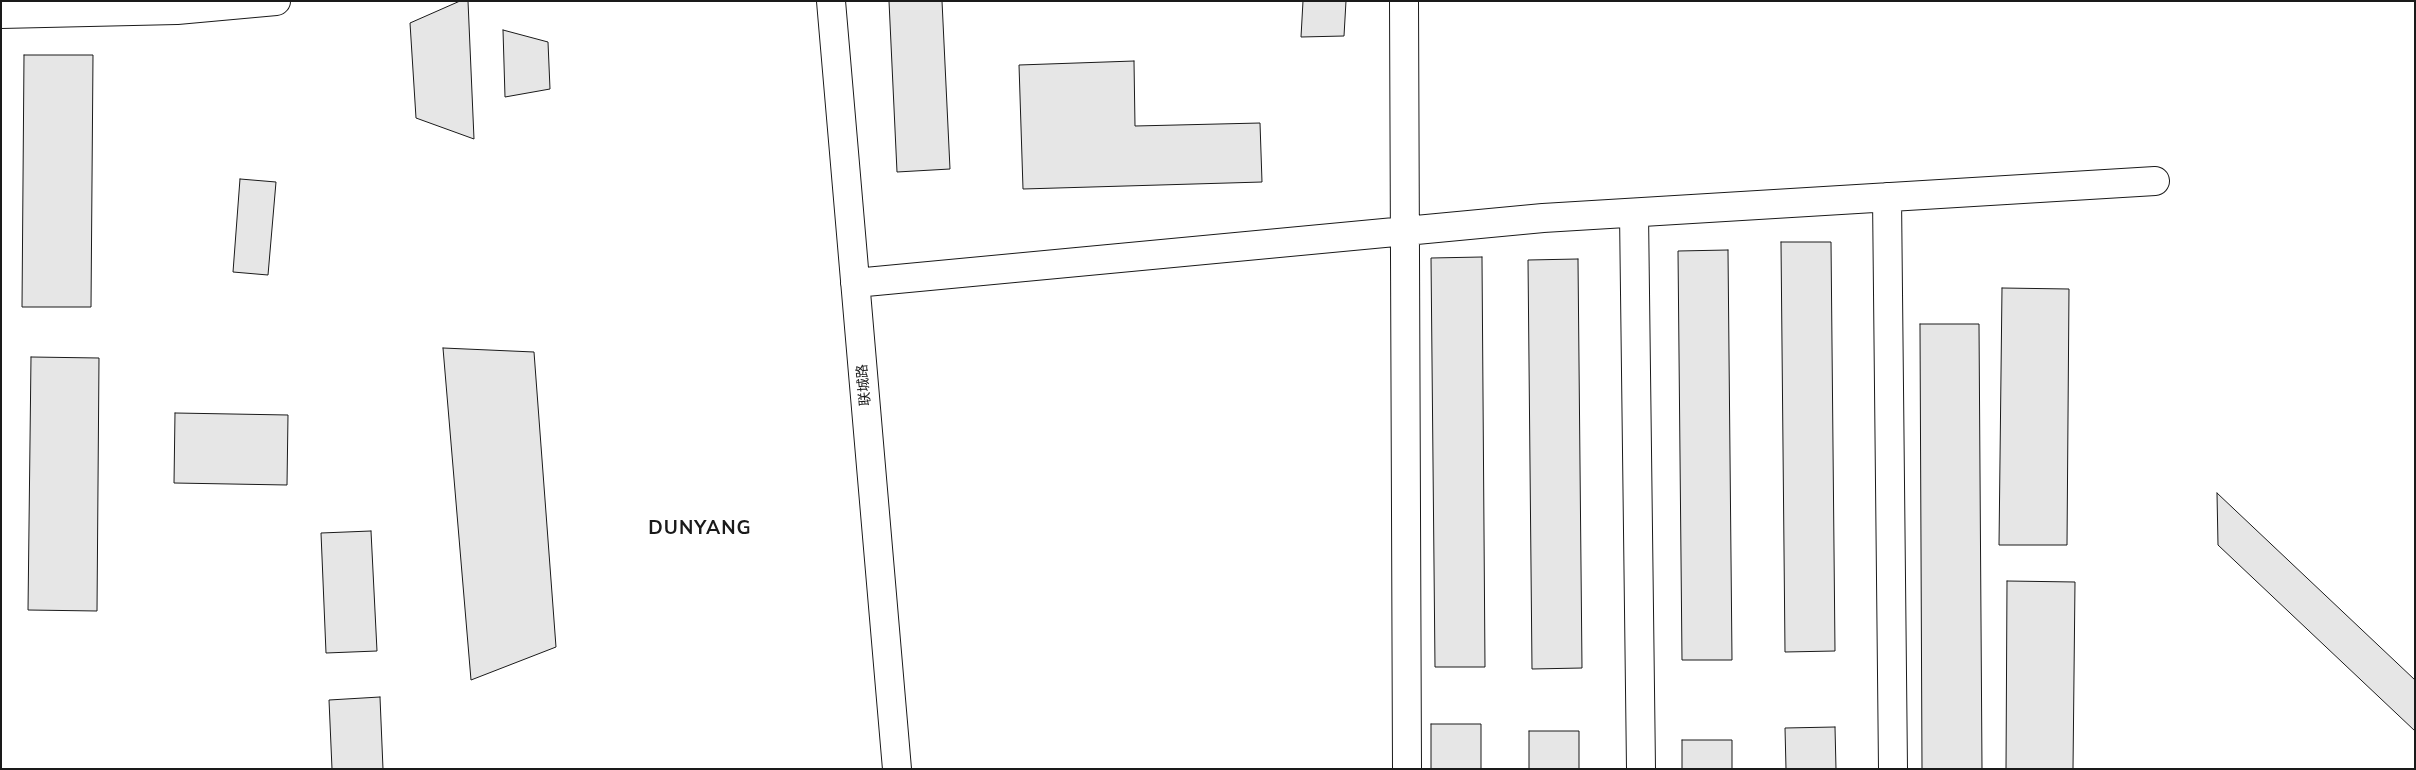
<!DOCTYPE html>
<meta charset="utf-8">
<style>
body{margin:0}
#map{position:relative;width:2416px;height:770px;overflow:hidden;background:#fff;font-family:Mulish,sans-serif}
canvas{display:block}
.frame{position:absolute;inset:0;border:2px solid #1a1a1a;pointer-events:none}
</style>
<div id="map">
<canvas width="2416" height="770"></canvas>
<div class="frame"></div>
</div>
<script>
const ctx = document.querySelector('canvas').getContext('2d');
ctx.lineJoin = 'round';
function paint(path, color) { ctx.fillStyle = color; ctx.fill(path, 'evenodd'); }
const toPath = rows => new Path2D(rows.map(r => 'M' + r).join(''));
function trace(path, color, width, dash) { ctx.strokeStyle = color; ctx.lineWidth = width; ctx.lineCap = dash ? 'butt' : 'round'; ctx.setLineDash(dash || []); ctx.stroke(path); }
function label(font, color, halo, rows, align = 'center') {
  ctx.font = font + ' Mulish,"Noto Sans SC",sans-serif'; ctx.lineWidth = 4; ctx.setLineDash([]); ctx.textBaseline = 'middle'; ctx.strokeStyle = halo; ctx.fillStyle = color; for (const [text, x, y, turn = 0] of rows) {
    ctx.save(); ctx.translate(x, y); ctx.rotate((+turn || 0) * Math.PI / 180); ctx.textAlign = isNaN(turn) ? turn : align; if (halo) ctx.strokeText(text, 0, 0); ctx.fillText(text, 0, 0); ctx.restore();
  }
}
const building = toPath([
 [460,1,468,1,474,139,416,118,410,23,460,1],
 [889,1,942,1,950,169,897,172,889,1],
 [1303,1,1346,1,1344,36,1301,37,1303,1],
 [503,30,548,42,550,89,505,97,503,30],
 [24,55,93,55,91,307,22,307,24,55],
 [1134,61,1135,126,1260,123,1262,182,1023,189,1019,65,1134,61],
 [240,179,276,182,268,275,233,272,240,179],
 [1781,242,1831,242,1835,651,1785,652,1781,242],
 [1728,250,1732,660,1682,660,1678,251,1728,250],
 [1482,257,1485,667,1435,667,1431,258,1482,257],
 [1578,259,1582,668,1532,669,1528,260,1578,259],
 [2002,288,2069,289,2067,545,1999,545,2002,288],
 [1920,324,1979,324,1982,769,1922,769,1920,324],
 [443,348,534,352,556,647,471,680,443,348],
 [31,357,99,358,97,611,28,610,31,357],
 [175,413,288,415,287,485,174,483,175,413],
 [2217,493,2415,680,2415,731,2218,545,2217,493],
 [371,531,377,651,326,653,321,533,371,531],
 [2007,581,2075,582,2073,769,2006,769,2007,581],
 [380,697,383,769,332,769,329,700,380,697],
 [1431,724,1481,724,1481,769,1431,769,1431,724],
 [1835,727,1836,769,1786,769,1785,728,1835,727],
 [1529,731,1579,731,1579,769,1529,769,1529,731],
 [1682,740,1732,740,1732,769,1682,769,1682,740]
]);
const minor = toPath([
 [831,1,897,769],
 [1404,1,1407,769],
 [1,14,177,10,276,1],
 [1887,197,1893,769],
 [1634,213,1641,769],
 [855,283,1543,218,2155,181]
]);
const streetNames = [
 ["联城路",864,385,-95]
];
const districtNames = [
 ["DUNYANG",700,528]
];
paint(building, '#e6e6e6');
trace(building, '#1a1a1a', 1);
trace(minor, '#1a1a1a', 30);
trace(minor, '#fff', 28);
label('14px', '#1a1a1a', '#fff', streetNames);
ctx.letterSpacing = '1px';
label('bold 19px', '#1a1a1a', '#fff', districtNames);
ctx.letterSpacing = '0px';
</script>
